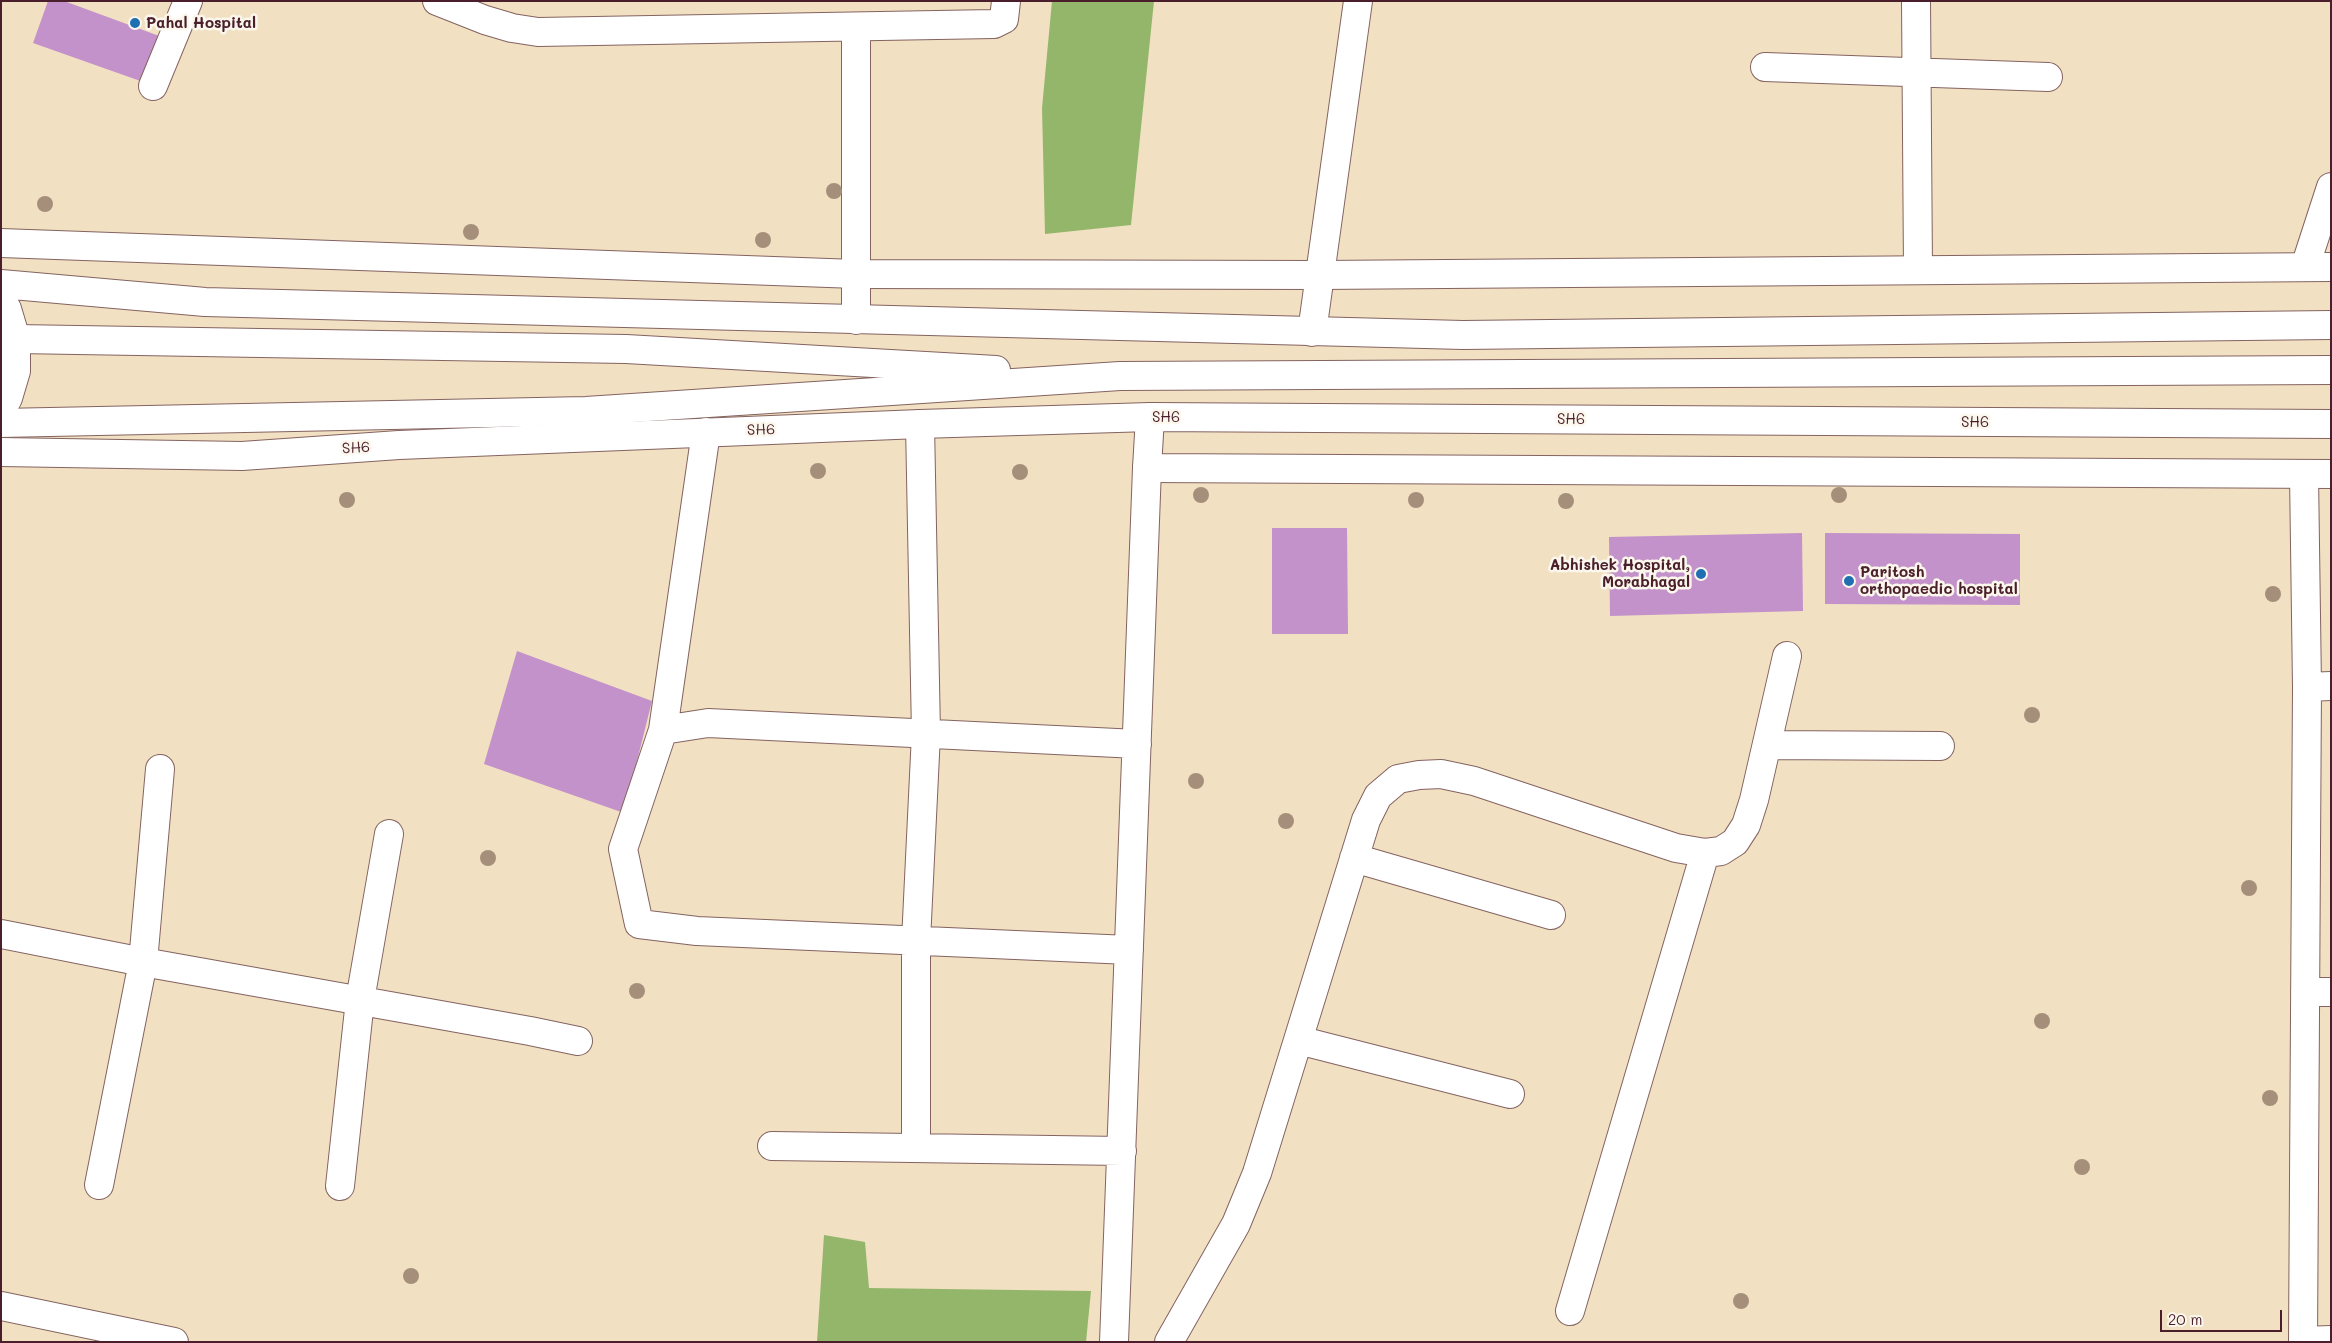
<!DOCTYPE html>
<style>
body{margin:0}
#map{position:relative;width:2332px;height:1343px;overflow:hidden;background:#f1e0c2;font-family:Mali,sans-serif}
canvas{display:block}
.frame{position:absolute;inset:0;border:2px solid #4a1f2b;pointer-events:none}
.scale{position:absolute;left:2160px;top:1310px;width:122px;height:22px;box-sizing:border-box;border:2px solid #4a1f2b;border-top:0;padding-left:6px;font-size:15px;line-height:18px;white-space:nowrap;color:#4a1f2b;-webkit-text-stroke:4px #fbf7ec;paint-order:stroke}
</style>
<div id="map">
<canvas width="2332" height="1343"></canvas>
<div class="frame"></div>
<div class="scale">20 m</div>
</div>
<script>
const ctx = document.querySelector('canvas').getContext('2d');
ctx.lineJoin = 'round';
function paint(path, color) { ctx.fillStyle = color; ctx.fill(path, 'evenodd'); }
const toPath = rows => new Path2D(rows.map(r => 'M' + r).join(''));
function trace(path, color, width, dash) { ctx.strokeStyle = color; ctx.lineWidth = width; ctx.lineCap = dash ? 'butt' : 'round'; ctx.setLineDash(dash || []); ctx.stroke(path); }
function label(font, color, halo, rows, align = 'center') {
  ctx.font = font + ' Mali,sans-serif'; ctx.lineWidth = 5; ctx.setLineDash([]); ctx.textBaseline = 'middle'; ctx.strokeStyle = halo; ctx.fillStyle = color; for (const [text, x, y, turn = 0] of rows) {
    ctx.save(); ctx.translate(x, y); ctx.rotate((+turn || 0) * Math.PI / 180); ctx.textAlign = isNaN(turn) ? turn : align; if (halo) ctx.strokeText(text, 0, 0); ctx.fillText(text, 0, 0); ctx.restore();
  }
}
const forest = toPath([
 [1052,1,1154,1,1131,225,1045,234,1042,108],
 [824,1235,865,1242,869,1288,1091,1291,1086,1342,817,1342]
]);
const building = toPath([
 [48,1,64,1,162,37,146,83,33,43],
 [1272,528,1347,528,1348,634,1272,634],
 [1802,533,1803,611,1610,616,1609,537],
 [1825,533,2020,534,2020,605,1825,604],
 [517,651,652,701,624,813,484,764]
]);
const street = toPath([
 [437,1,485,20,512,28,538,32,994,24,1004,19,1006,1],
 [1916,1,1918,270],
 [856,27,856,320],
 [1765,67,2048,77],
 [153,86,188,1],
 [2305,267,2331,187],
 [1312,332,1358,1],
 [706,432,663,730,623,849,639,924,697,931,1129,950],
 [2304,474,2307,687],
 [663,730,708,723,1137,744],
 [1767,745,1940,746],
 [1354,858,1551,915],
 [1,934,143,962,530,1031,578,1041],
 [2305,992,2331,992],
 [1298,1040,1510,1094],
 [772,1146,1122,1151],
 [916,1148,916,941,926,734,920,424],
 [99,1185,143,962,160,769],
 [340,1186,360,1000,389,834],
 [1,1306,174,1342],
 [1570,1311,1705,853],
 [2303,1341,2331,1340],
 [1114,1342,1147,468],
 [1169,1342,1236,1224,1257,1173,1366,820,1378,796,1398,779,1419,775,1441,774,1474,781,1676,848,1705,853,1721,851,1735,842,1746,825,1754,800,1787,656],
 [2303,1342,2307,687,2331,686]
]);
const secondary = toPath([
 [1,243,856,274,1320,275,2331,267],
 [16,339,626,349,996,370],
 [1150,417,1147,468,2331,474],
 [1,423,586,411,1120,376,2331,370]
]);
const primary = toPath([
 [1,284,205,302,1463,335,2331,325],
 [1,299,7,309,16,339,16,371,8,398,1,411],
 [1,452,242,456,399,445,920,424,1150,417,2331,424]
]);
const trees = [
 [834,191],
 [45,204],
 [471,232],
 [763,240],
 [818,471],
 [1020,472],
 [1201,495],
 [1839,495],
 [347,500],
 [1416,500],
 [1566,501],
 [2273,594],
 [2032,715],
 [1196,781],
 [1286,821],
 [488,858],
 [2249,888],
 [637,991],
 [2042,1021],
 [2270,1098],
 [2082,1167],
 [411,1276],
 [1741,1301]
];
const markers = [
 [135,23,6,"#1f6fb2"],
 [1701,574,6,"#1f6fb2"],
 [1849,581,6,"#1f6fb2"]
];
const poiNames = [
 ["Pahal Hospital",146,23],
 ["Abhishek Hospital,",1690,565,"right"],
 ["Morabhagal",1690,582,"right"],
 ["Paritosh",1860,572],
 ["orthopaedic hospital",1860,589]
];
const streetNames = [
 ["SH6",1166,417],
 ["SH6",1571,419],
 ["SH6",1975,422],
 ["SH6",761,430,-2],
 ["SH6",356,448,-4]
];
paint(forest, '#94b66b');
paint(building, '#c392ca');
trace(street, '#846360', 30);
trace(secondary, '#846360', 30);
trace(primary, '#846360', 30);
trace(street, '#fff', 28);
trace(secondary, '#fff', 28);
trace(primary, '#fff', 28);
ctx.fillStyle = '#a58f7a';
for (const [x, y] of trees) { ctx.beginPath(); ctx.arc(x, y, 8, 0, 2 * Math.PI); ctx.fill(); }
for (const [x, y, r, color] of markers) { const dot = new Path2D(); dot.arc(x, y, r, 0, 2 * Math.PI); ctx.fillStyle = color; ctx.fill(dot); trace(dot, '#fbf7ec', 2); }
label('bold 15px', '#4a1f2b', '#fbf7ec', poiNames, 'left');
label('15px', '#4a1f2b', '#fbf7ec', streetNames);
</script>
